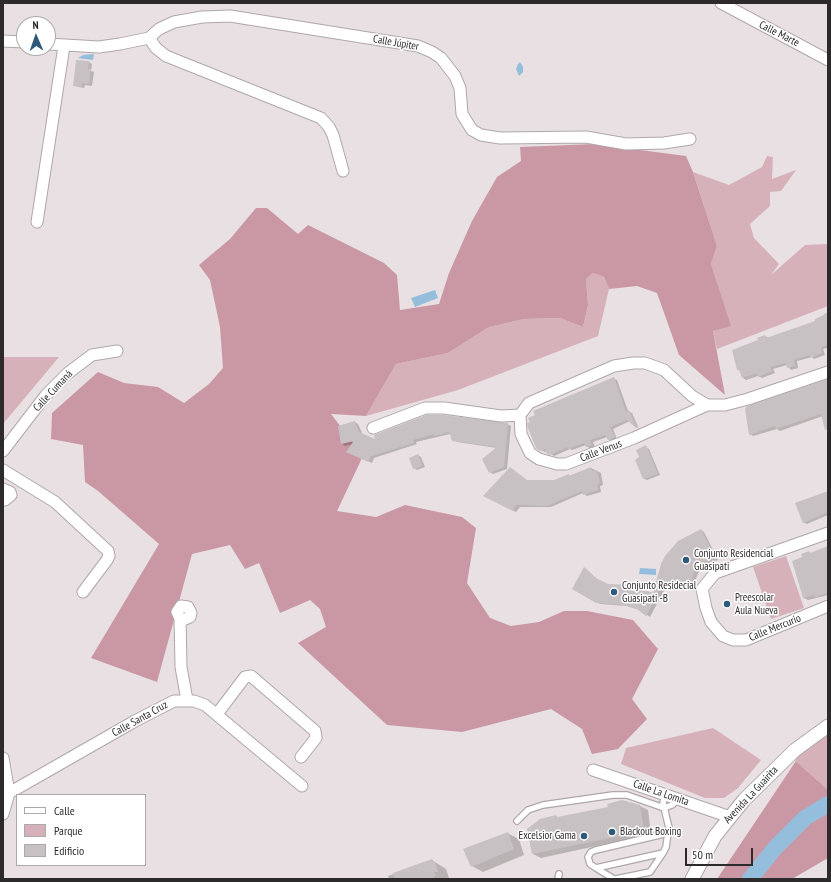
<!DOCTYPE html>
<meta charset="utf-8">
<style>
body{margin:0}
#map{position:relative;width:831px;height:882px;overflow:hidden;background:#e8e0e2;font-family:"PT Sans Narrow",sans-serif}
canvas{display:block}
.frame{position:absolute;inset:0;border:4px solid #2d2a2b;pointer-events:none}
.legend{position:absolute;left:16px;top:794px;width:130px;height:72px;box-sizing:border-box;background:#fff;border:1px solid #abaaaa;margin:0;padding:5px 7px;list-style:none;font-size:12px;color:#2d2a2b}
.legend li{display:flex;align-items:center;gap:8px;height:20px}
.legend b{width:20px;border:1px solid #abaaaa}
.north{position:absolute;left:16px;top:16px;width:40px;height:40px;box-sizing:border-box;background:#fff;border:1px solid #abaaaa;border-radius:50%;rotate:358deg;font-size:11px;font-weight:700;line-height:16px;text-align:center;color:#2d2a2b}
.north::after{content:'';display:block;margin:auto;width:14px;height:18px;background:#2d5a7a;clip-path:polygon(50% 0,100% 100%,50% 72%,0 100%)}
.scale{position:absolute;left:685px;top:848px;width:68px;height:18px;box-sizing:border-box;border:2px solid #2d2a2b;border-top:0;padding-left:5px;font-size:12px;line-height:14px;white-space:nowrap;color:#2d2a2b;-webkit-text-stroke:3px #fff;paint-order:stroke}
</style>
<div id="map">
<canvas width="831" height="882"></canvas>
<div class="frame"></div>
<ul class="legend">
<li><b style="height:5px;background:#fff"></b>Calle</li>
<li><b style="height:11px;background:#d6b1ba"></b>Parque</li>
<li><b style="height:11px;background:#c8c1c3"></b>Edificio</li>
</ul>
<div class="north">N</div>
<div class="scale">50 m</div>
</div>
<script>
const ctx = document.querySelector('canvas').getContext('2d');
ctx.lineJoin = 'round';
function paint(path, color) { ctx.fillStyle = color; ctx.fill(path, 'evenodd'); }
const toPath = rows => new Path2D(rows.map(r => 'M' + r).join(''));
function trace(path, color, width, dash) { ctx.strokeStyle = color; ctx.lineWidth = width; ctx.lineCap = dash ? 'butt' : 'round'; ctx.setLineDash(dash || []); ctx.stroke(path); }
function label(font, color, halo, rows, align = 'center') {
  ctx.font = font + ' "PT Sans Narrow",sans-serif'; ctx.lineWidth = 3; ctx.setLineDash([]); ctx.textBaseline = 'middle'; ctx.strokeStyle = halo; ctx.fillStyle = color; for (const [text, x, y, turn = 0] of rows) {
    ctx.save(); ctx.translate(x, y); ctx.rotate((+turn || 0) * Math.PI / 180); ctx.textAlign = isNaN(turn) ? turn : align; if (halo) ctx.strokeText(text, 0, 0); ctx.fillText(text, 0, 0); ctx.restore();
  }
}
const green = toPath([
 [767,156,773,157,772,179,796,170,781,191,770,192,770,206,750,224,754,238,779,264,771,275,805,245,828,244,828,306,717,349,713,331,730,325,711,264,717,246,693,172,729,185,762,167],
 [593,273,604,277,609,289,598,336,458,390,366,416,396,364,448,353,489,327,524,319,560,318,583,327,588,305,586,279],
 [3,357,59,357,3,424],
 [786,556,804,608,771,619,753,567],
 [713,728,761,760,738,788,724,798,705,798,621,764,626,748],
 [828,732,828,790,794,759]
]);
const forest = toPath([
 [594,144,686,156,693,172,717,246,711,264,731,326,713,331,725,395,679,355,657,293,637,286,609,289,604,277,593,273,586,279,588,305,583,327,560,318,524,319,489,327,448,353,396,364,366,416,331,414,363,456,337,511,376,517,405,505,462,517,476,528,467,583,490,618,511,626,539,622,564,611,587,611,633,620,658,649,632,699,647,719,618,749,592,754,582,729,551,709,462,732,387,725,298,643,326,627,320,609,310,600,280,613,259,563,245,569,230,545,192,554,157,682,91,658,159,544,98,491,85,482,83,445,51,439,52,413,98,372,124,383,158,387,184,403,209,384,223,368,220,327,210,280,199,265,230,239,256,208,267,208,298,234,308,225,384,263,397,275,400,310,439,304,449,273,472,221,497,177,521,161,520,147],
 [796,761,828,790,828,858,792,879,717,879]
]);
const water = toPath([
 [94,54,93,60,78,58,83,55],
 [520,62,523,67,523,72,519,76,516,69,518,64],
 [435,290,438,298,415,307,411,298],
 [640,568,656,569,656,575,639,574]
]);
const shadow = toPath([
 [89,62,92,64,91,71,94,72,92,86,85,85,84,88,78,87,74,85],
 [826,313,828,313,828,348,823,349,825,355,814,359,812,357,797,361,798,368,791,370,787,365,773,369,775,373,762,378,758,376,746,380,743,378,759,341,765,336,769,338,816,322],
 [614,379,617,380,628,411,632,413,639,429,630,421,613,429,617,439,612,442,607,437,593,442,595,447,590,449,586,445,572,450,570,449,554,456,547,451,545,452,536,448],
 [828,380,828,427,823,416,780,431,777,429,753,436,750,434],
 [355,422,358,424,363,435,376,441,507,424,511,426,507,469,493,474,490,472,497,448,457,442,453,440,450,434,416,442,417,444,374,458,372,463,351,453,354,444,345,446,342,444],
 [646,447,649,449,660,475,647,480,643,478,640,458],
 [418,455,421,457,425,467,417,470,414,468],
 [591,468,601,473,603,485,600,486,601,492,587,496,583,493,551,507,520,507,516,512,485,496,528,481,554,481],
 [828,492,828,515,807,524,803,522],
 [701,530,704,532,718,560,706,564,700,569,695,581,694,591,666,587,650,617,640,610,627,606,600,604,574,589,585,568,599,581,608,585,653,594,679,541],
 [828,547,828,595,808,600,804,598,803,557,809,552,811,554],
 [640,806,648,810,651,834,541,858,533,854,556,816,559,818],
 [507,833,519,839,524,855,483,872,472,866],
 [432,860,446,869,449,878,389,879,388,876]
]);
const river = toPath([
 [750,879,775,848,805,818,828,804]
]);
const building = toPath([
 [76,60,89,61,88,69,91,69,89,84,82,83,81,87,73,86],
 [828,313,828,345,821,347,822,353,810,358,810,355,794,360,795,366,787,368,786,363,770,367,772,371,758,377,757,373,742,378,739,370,737,370,732,350,758,340,757,338,765,335,766,338,815,321,815,319],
 [614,377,626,412,629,410,637,429,627,420,610,427,615,437,608,440,605,435,590,440,592,445,586,447,584,443,568,449,567,447,550,455,547,454,545,449,541,451,536,448,528,428,527,423,530,422,528,418,535,415,533,411],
 [828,379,828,429,825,430,821,414,776,429,775,426,749,435,745,409,747,406],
 [426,415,444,415,508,423,504,467,489,473,482,459,497,447,452,441,449,432,434,436,435,434,413,440,414,443,371,456,368,462,346,452,354,441,341,444,338,426,355,421,359,432,375,439,374,435],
 [646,445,658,474,643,479,635,460,639,457,636,450],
 [418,454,422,466,413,469,409,458],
 [510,467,527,480,554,480,569,474,569,476,591,467,592,471,597,470,600,483,597,485,598,490,583,495,582,491,547,506,516,505,513,511,483,496],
 [828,491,828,512,803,523,795,503],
 [701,529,715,558,702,562,696,567,692,579,691,590,662,585,646,616,637,609,623,605,596,603,572,589,584,567,596,578,608,584,630,585,653,593,661,564,665,556,678,541],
 [828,546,828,593,815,597,814,595,803,598,792,561,802,557,801,554,809,551,810,553],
 [622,800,640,805,644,831,532,854,527,829,540,819,556,815,557,817,608,807,607,804],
 [508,832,514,849,471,867,463,849],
 [432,859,433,862,435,862,438,872,434,872,436,876,429,879,395,879,393,873]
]);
const service = toPath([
 [665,795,663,803,669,828,668,833,666,847,663,853,596,868,590,864,588,857,591,852,596,850,668,833],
 [517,821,528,810,543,805,613,795,627,795,664,808,672,805,678,799],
 [596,868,614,879],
 [558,879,559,874],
 [616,879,650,872,663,853]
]);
const minor = toPath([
 [721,3,828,60],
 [149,38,156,48,166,56,321,118,329,127,333,135,343,171],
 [3,41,24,42],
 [48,44,99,47,120,44,149,38,159,29,174,22,202,17,230,16,418,46,432,52,441,58,455,76,460,88,462,114,472,130,481,135,500,138,586,137,626,144,664,143,690,139],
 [37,222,64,46],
 [707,405,692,396,664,370,645,363,633,363,614,366,529,403,520,415,521,434,530,453,539,459,557,464,566,464,634,438,707,405,725,405,748,399,828,372],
 [373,428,425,408,444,408,501,416,520,415],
 [3,451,46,395,68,373,92,355,117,351],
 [3,470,55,502,108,551,109,556,107,560,83,592],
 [3,489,10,492,11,495,5,500,3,500],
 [828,533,715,573,702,589,706,608,711,622,723,636,733,640,746,640,828,606],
 [180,618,183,620,190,617,191,613,188,607,181,606,177,612,180,618,181,667,187,700],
 [217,714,245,677,251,676,315,731,316,738,301,757],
 [3,758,9,793],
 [593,770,730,817],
 [3,814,9,793,135,721,174,701,194,701,205,705,302,786]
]);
const tertiary = toPath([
 [692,879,715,836,744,800,795,750,828,726]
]);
const markers = [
 [686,560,4,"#2d5a7a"],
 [614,592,4,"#2d5a7a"],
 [727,604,4,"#2d5a7a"],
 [612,832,4,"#2d5a7a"],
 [584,836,4,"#2d5a7a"]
];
const streetNames = [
 ["Calle Marte",779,34,27],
 ["Calle Júpiter",396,43,10],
 ["Calle Cumaná",53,391,-47],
 ["Calle Venus",601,451,-21],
 ["Calle Mercurio",775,628,-22],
 ["Calle Santa Cruz",140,719,-29],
 ["Calle La Lomita",661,793,19],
 ["Avenida La Guairita",751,795,-47]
];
const poiNames = [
 ["Conjunto Residencial",694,554],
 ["Guasipati",694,567],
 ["Conjunto Residecial",622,586],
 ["Guasipati -B",622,599],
 ["Preescolar",735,598],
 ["Aula Nueva",735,611],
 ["Blackout Boxing",620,832],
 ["Excelsior Gama",576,836,"right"]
];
paint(green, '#d6b1ba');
paint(forest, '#ca98a5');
paint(water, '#95bedd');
paint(shadow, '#0003');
trace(river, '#95bedd', 16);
paint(building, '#c8c1c3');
trace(service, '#afa7a9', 8);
trace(minor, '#afa7a9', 13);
trace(tertiary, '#afa7a9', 15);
trace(service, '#fff', 5.5);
trace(minor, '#fff', 11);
trace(tertiary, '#fff', 13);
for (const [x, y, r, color] of markers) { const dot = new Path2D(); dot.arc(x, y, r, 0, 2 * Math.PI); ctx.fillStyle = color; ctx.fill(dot); trace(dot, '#fff', 1.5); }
label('11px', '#2d2a2b', '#fff', streetNames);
label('11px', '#2d2a2b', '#fff', poiNames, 'left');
</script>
